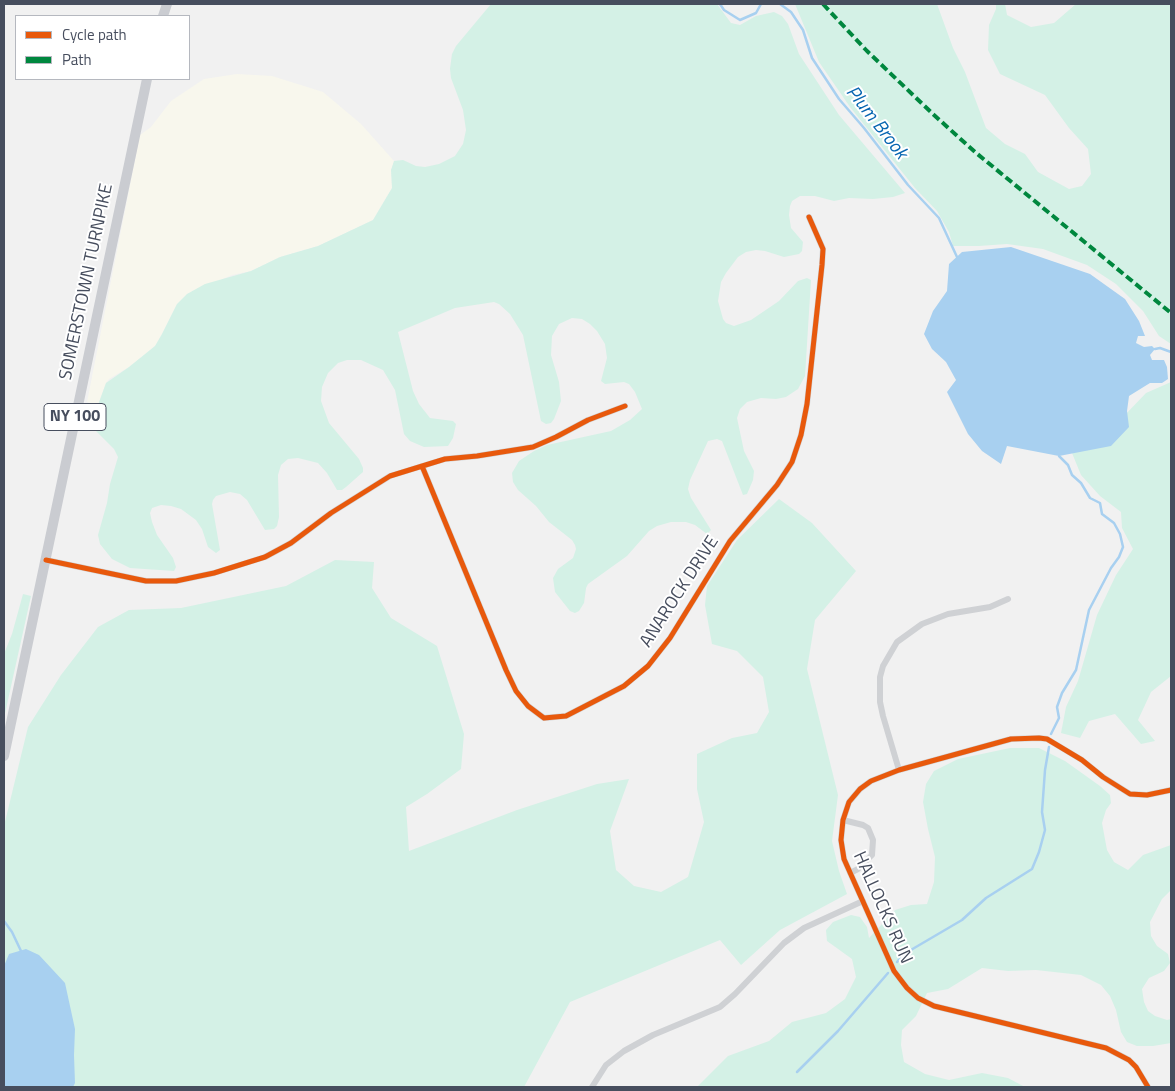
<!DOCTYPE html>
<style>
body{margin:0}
#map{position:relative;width:1175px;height:1091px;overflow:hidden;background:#f1f1f1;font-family:"Titillium Web",sans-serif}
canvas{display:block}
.frame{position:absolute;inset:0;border:5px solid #474e5e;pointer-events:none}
.legend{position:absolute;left:15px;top:15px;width:175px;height:65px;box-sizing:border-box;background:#fff;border:1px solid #b5b8bf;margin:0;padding:6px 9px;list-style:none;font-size:15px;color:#474e5e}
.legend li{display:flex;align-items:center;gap:10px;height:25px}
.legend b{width:25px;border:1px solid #b5b8bf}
</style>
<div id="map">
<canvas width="1175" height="1091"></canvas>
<div class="frame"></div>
<ul class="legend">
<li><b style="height:6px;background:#e8590c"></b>Cycle path</li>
<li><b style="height:6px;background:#00873e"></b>Path</li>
</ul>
</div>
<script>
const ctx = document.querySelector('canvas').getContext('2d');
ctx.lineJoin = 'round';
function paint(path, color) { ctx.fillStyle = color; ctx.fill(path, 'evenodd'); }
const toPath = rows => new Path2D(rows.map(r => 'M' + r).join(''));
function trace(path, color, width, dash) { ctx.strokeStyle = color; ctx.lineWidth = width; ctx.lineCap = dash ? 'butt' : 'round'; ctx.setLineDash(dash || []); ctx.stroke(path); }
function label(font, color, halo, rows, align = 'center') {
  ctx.font = font + ' "Titillium Web",sans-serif'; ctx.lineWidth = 4; ctx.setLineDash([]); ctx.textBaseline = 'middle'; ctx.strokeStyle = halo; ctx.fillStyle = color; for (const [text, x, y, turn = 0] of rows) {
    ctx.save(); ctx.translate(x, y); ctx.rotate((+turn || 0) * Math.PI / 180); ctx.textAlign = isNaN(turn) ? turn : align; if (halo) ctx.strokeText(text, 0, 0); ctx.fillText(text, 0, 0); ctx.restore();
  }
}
const commercial = toPath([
 [237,74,272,76,323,92,361,124,394,161,391,170,392,188,373,220,318,246,280,257,251,271,232,275,187,294,177,304,162,334,155,346,129,367,109,379,106,383,98,405,87,402,140,135,151,127,171,101,204,79]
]);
const green = toPath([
 [491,4,717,4,731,23,740,25,756,16,774,12,782,16,788,24,799,54,839,115,905,193,893,197,873,199,849,198,834,201,815,196,800,196,792,201,790,206,789,215,791,228,803,242,802,251,799,254,784,257,765,251,756,250,746,252,738,257,726,273,721,282,718,301,723,319,726,323,734,326,751,320,779,301,798,281,807,278,811,280,805,376,798,389,786,397,776,399,761,398,747,402,740,409,737,418,744,451,754,471,753,480,747,494,743,495,722,441,717,439,708,441,690,480,688,489,691,498,711,530,707,534,695,525,686,522,671,522,657,526,649,531,627,556,588,584,586,588,584,603,579,611,575,613,570,611,555,592,553,578,558,569,573,558,576,549,575,545,572,540,549,522,536,506,518,490,513,482,512,473,519,461,534,451,547,445,611,431,630,420,642,409,635,392,629,384,624,382,605,384,601,381,607,358,605,344,597,331,590,324,582,319,572,318,559,324,552,336,551,355,559,382,561,401,554,419,551,423,546,424,541,421,523,335,510,314,499,304,494,302,455,308,398,332,413,391,419,404,430,418,453,421,456,424,453,438,448,446,424,447,410,441,404,434,395,390,383,370,361,360,347,360,338,363,328,373,322,387,321,401,329,423,359,459,363,468,363,472,346,487,342,490,337,490,327,473,318,463,298,458,288,459,281,465,278,475,279,517,277,526,274,529,265,530,247,500,240,494,230,492,216,496,213,500,212,504,220,550,216,553,208,547,202,529,196,520,181,509,171,506,161,505,152,508,150,513,152,522,157,535,173,558,176,567,174,571,130,568,112,559,100,544,98,535,107,503,110,484,118,457,114,449,93,428,98,405,106,383,129,367,155,346,162,334,177,304,187,294,205,284,251,271,280,257,318,246,373,220,392,188,391,170,394,161,403,160,416,166,425,167,439,164,455,156,463,144,466,130,463,110,451,78,450,69,452,54,456,46],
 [795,4,937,4,953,48,965,72,986,128,1005,144,1025,154,1038,172,1069,189,1082,186,1091,174,1088,149,1069,128,1045,95,1000,74,988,50,989,25,996,9,996,4,1005,4,1007,15,1031,27,1054,23,1076,4,1171,4,1171,344,1159,336,1143,311,1116,284,1087,265,1043,249,1007,244,979,246,953,246,949,232,937,211,915,188,850,107,819,62],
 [1171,382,1171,676,1151,692,1138,720,1155,741,1141,744,1115,714,1089,721,1080,738,1061,733,1066,707,1078,681,1097,615,1116,575,1133,549,1122,528,1121,512,1100,496,1081,475,1072,453,1124,416,1146,393],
 [779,499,812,523,856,571,815,620,807,669,838,795,832,841,839,871,847,894,780,930,741,965,720,940,570,1002,524,1087,4,1087,4,826,28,727,61,675,98,627,129,610,181,608,286,586,335,560,374,562,372,588,391,618,437,646,464,734,461,769,427,794,406,807,409,851,517,810,597,784,629,779,610,831,616,870,634,886,661,892,688,877,704,822,697,789,697,754,732,738,757,733,769,712,763,677,737,651,712,644,705,605,707,586,737,540],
 [23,594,31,596,4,718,4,654,12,634],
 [1010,748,1039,748,1065,761,1100,786,1110,795,1111,803,1106,810,1102,823,1107,850,1114,862,1128,870,1143,855,1171,845,1171,890,1162,899,1150,922,1151,936,1157,946,1168,954,1170,963,1164,971,1149,978,1142,989,1144,1002,1148,1011,1155,1016,1167,1020,1171,1019,1171,1043,1153,1046,1137,1046,1127,1042,1121,1032,1116,1010,1110,996,1101,985,1081,975,1036,970,1008,971,982,968,948,989,927,993,916,1016,902,1030,901,1045,904,1062,925,1074,949,1080,982,1073,1008,1078,1025,1087,697,1087,728,1056,769,1041,792,1022,826,1013,845,999,856,977,852,959,827,941,826,930,833,922,851,915,860,917,867,927,869,938,895,910,911,905,927,904,934,882,935,857,928,829,923,802,926,784,934,771,958,759]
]);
const water = toPath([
 [1011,247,1090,274,1125,299,1139,321,1145,336,1138,336,1136,343,1144,347,1152,346,1155,349,1150,355,1152,360,1164,360,1167,367,1168,379,1162,383,1150,383,1129,396,1127,411,1129,427,1111,446,1059,456,1007,446,1001,464,982,451,968,434,947,392,956,380,946,362,932,349,924,334,933,311,947,291,949,264,962,252],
 [26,949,39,955,65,983,75,1029,74,1055,75,1083,73,1087,4,1087,4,966,9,954]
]);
const stream = toPath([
 [720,4,724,10,740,20,756,13,761,4],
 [780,4,791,12,803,30,812,58,839,99,864,128,908,185,939,218,957,257],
 [1155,349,1160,348,1171,352],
 [1051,734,1059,718,1057,707,1062,693,1076,670,1089,610,1111,568,1119,557,1123,547,1120,534,1114,523,1102,514,1100,503,1090,498,1081,483,1072,475,1068,465,1059,456],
 [4,921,12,932,21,951],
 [897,962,904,954,962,920,986,898,1032,869,1039,852,1045,830,1042,812,1045,770,1049,747],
 [797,1072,838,1031,888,973]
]);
const minor = toPath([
 [422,466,506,670,516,691,528,706,544,718,566,716,624,686,648,666,670,638,730,541,777,485,792,462,801,435,807,404,822,265,823,249,809,217],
 [46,560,146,581,176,581,214,573,265,557,291,543,331,513,390,476,445,459,477,456,533,447,556,437,588,420,625,406],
 [899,770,883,716,880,702,880,677,883,666,897,642,922,624,948,614,990,607,1008,599],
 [843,820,863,825,868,828,873,840,872,855,858,869,850,873],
 [592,1087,606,1065,624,1051,653,1035,720,1007,735,994,784,943,804,928,863,901],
 [1148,1087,1136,1067,1129,1060,1106,1048,934,1006,918,998,907,988,894,971,844,859,841,840,843,820,849,802,860,789,871,781,899,770,1011,739,1039,738,1047,739,1082,760,1103,777,1130,794,1147,795,1171,790]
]);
const primary = toPath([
 [163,16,167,4],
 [4,756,147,79]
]);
const quiet = toPath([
 [823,4,867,51,934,115,975,152,1171,313]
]);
const cycleway = toPath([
 [422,466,506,670,516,691,528,706,544,718,566,716,624,686,648,666,670,638,730,541,777,485,792,462,801,435,807,404,822,265,823,249,809,217],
 [46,560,146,581,176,581,214,573,265,557,291,543,331,513,390,476,445,459,477,456,533,447,556,437,588,420,625,406],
 [1148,1087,1136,1067,1129,1060,1106,1048,934,1006,918,998,907,988,894,971,844,859,841,840,843,820,849,802,860,789,871,781,899,770,1011,739,1039,738,1047,739,1082,760,1103,777,1130,794,1147,795,1171,790]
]);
const shields = [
 [75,417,62]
];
const shieldNames = [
 ["NY 100",75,417]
];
const streetNames = [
 ["SOMERSTOWN TURNPIKE",87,282,-78],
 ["ANAROCK DRIVE",680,592,-57],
 ["HALLOCKS RUN",882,908,66]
];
const waterNames = [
 ["Plum Brook",876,123,52]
];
paint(commercial, '#f8f7ed');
paint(green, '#d4f1e6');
paint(water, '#a8d0f0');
trace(stream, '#a8d0f0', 2.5);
trace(minor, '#cfd1d4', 6);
trace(primary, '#caccd1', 10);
trace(quiet, '#00873e', 4, [8, 4]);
trace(cycleway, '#e8590c', 5);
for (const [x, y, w] of shields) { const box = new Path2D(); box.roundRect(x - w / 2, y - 13.5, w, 27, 4); ctx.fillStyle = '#fff'; ctx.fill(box); trace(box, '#474e5e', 1); }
label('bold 16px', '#474e5e', null, shieldNames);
label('18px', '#474e5e', '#fff', streetNames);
label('italic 19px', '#0766b1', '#fff', waterNames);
</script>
